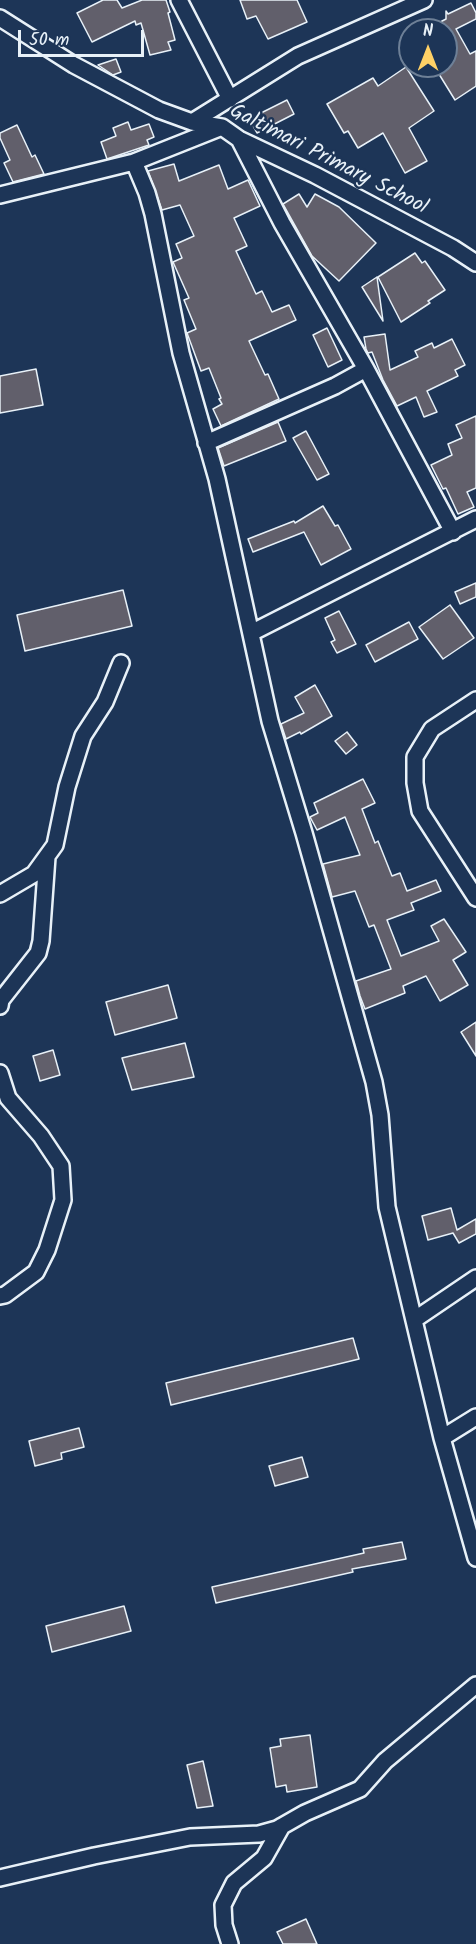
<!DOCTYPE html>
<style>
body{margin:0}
#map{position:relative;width:476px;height:1944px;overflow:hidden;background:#1d3557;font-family:Kalam,sans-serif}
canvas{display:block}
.north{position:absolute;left:398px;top:18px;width:60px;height:60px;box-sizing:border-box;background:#1d3557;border:2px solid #6e8097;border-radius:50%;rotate:0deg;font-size:16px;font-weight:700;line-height:24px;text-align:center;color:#e8f1f8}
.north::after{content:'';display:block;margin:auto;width:21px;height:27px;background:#ffd166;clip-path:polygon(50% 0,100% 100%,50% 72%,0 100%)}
.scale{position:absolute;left:18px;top:30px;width:126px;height:27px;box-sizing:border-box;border:3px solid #e8f1f8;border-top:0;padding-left:8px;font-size:18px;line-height:21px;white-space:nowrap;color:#e8f1f8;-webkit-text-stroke:4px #1d3557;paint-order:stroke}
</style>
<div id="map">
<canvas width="476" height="1944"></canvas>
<div class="north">N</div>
<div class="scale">50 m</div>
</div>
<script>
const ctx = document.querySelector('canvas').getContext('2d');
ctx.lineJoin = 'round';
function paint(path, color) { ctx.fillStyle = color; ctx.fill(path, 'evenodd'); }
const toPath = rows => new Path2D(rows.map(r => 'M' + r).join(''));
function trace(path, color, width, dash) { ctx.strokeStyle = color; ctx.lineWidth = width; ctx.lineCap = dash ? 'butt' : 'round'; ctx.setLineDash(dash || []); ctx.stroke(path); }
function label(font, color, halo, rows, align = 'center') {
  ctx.font = font + ' Kalam,sans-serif'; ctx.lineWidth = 5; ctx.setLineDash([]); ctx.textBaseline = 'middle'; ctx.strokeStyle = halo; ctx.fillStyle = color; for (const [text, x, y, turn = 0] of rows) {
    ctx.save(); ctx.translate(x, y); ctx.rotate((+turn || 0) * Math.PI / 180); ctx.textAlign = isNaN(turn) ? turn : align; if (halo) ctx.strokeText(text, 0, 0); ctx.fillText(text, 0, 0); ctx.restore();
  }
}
const building = toPath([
 [103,0,117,0,122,8,142,0,166,0,170,12,168,13,175,40,168,42,171,50,150,55,141,23,136,25,135,21,92,42,77,13,103,0],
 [240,0,297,0,307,22,268,39,256,16,247,19,240,0],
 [471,3,476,13,476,19,456,29,470,54,476,51,476,86,455,100,434,66,446,66,446,30,425,30,446,19,446,11,448,14,471,3],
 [116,59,121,72,113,75,98,65,116,59],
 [406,67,434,111,409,128,427,161,405,173,383,133,358,148,348,131,344,133,327,104,373,78,378,86,406,67],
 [287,100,294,114,257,133,249,119,287,100],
 [128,122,131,130,149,124,154,137,147,140,149,145,107,159,101,142,116,136,113,128,128,122],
 [17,125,32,157,35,155,44,174,13,182,4,163,10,160,0,138,0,133,17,125],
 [174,164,179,181,219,165,228,189,248,180,260,206,234,218,247,246,236,251,256,294,262,291,272,312,289,305,296,320,249,341,265,375,268,374,279,399,221,426,213,409,222,404,219,399,221,398,209,368,201,371,187,333,196,329,184,300,189,298,173,262,182,258,176,244,194,236,180,205,162,210,148,171,174,164],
 [299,194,307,207,315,194,339,207,376,243,339,281,312,256,283,204,299,194],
 [415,253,422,263,425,261,445,290,428,301,430,303,401,322,378,277,415,253],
 [377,277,383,321,362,287,377,277],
 [327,328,342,360,328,367,313,335,327,328],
 [385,334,390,370,418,357,415,351,432,343,434,348,452,339,465,365,455,370,458,376,427,391,437,412,424,417,416,397,397,406,383,380,372,352,368,353,366,349,364,337,385,334],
 [36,369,43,405,0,413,0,376,36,369],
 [476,416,476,488,467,492,474,507,458,514,446,488,443,489,431,465,452,455,448,444,462,438,456,425,476,416],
 [278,422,286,441,224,466,218,448,278,422],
 [306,431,329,474,317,480,293,438,306,431],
 [323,506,335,526,338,525,351,549,321,565,304,532,253,552,248,539,294,521,295,523,323,506],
 [476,583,476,597,460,604,455,592,476,583],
 [123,590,132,626,25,651,17,615,123,590],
 [450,605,474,638,443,659,419,627,450,605],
 [339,611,356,644,337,653,331,642,335,640,325,618,339,611],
 [409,622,418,639,375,662,366,645,409,622],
 [315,685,332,716,301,734,300,732,286,739,281,724,304,713,295,697,315,685],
 [347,732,357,745,346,754,335,741,347,732],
 [363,779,375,803,362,809,375,843,378,841,392,876,400,873,407,891,436,880,441,891,411,903,414,910,387,920,401,956,439,941,431,926,444,919,466,952,453,960,468,985,440,1001,426,976,403,986,405,993,365,1009,360,996,356,981,391,969,374,925,369,927,355,891,332,897,323,864,360,855,345,817,317,830,310,817,318,813,314,803,363,779],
 [168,985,177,1018,115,1035,106,1002,168,985],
 [476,1022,476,1056,461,1032,476,1022],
 [185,1043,194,1077,132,1090,122,1058,185,1043],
 [53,1050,60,1075,40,1081,33,1056,53,1050],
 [451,1208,457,1230,476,1219,476,1234,459,1243,453,1233,428,1240,422,1216,451,1208],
 [353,1338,359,1359,171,1405,166,1383,353,1338],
 [79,1428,84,1447,61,1453,62,1459,35,1466,29,1441,79,1428],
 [302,1457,308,1477,275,1486,269,1466,302,1457],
 [402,1542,406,1559,352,1569,353,1572,216,1603,212,1587,364,1553,363,1549,402,1542],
 [124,1606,131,1631,52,1652,46,1626,124,1606],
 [310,1735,317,1787,287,1792,286,1785,276,1787,270,1748,281,1746,280,1739,310,1735],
 [203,1761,213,1806,197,1808,187,1765,203,1761],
 [306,1919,317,1944,283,1944,277,1932,306,1919]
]);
const minor = toPath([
 [179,0,230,99],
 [0,18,74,65,159,110,192,122,222,127,239,139,315,175,453,248,476,263],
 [192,122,298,56,424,0],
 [239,139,282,223,366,369,453,532],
 [134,162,147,193,153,214,181,353,217,479,270,721,304,833,374,1082,380,1115,387,1207,442,1438,476,1558],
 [0,195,134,162,222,127],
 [206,443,335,386,366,369],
 [251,633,476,519],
 [476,700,432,729,415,757,415,783,420,811,476,898],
 [0,894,34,874,55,845,67,787,83,736,105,702,121,663],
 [0,1006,1,1000,38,953,41,941,47,857],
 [0,1073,8,1098,41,1136,61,1166,63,1200,47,1250,36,1272,5,1295,0,1296],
 [414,1320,476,1278],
 [442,1438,476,1417],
 [0,1878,94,1856,190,1837,259,1834,277,1829,305,1813,360,1789,385,1761,476,1685],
 [230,1944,224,1925,223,1905,234,1883,264,1858,282,1826]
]);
const streetNames = [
 ["Galtimari Primary School",328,161,27]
];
paint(building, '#615f6b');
trace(building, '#e8f1f8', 1.5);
trace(minor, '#e8f1f8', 20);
trace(minor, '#1d3557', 15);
label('21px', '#e8f1f8', '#1d3557', streetNames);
</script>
